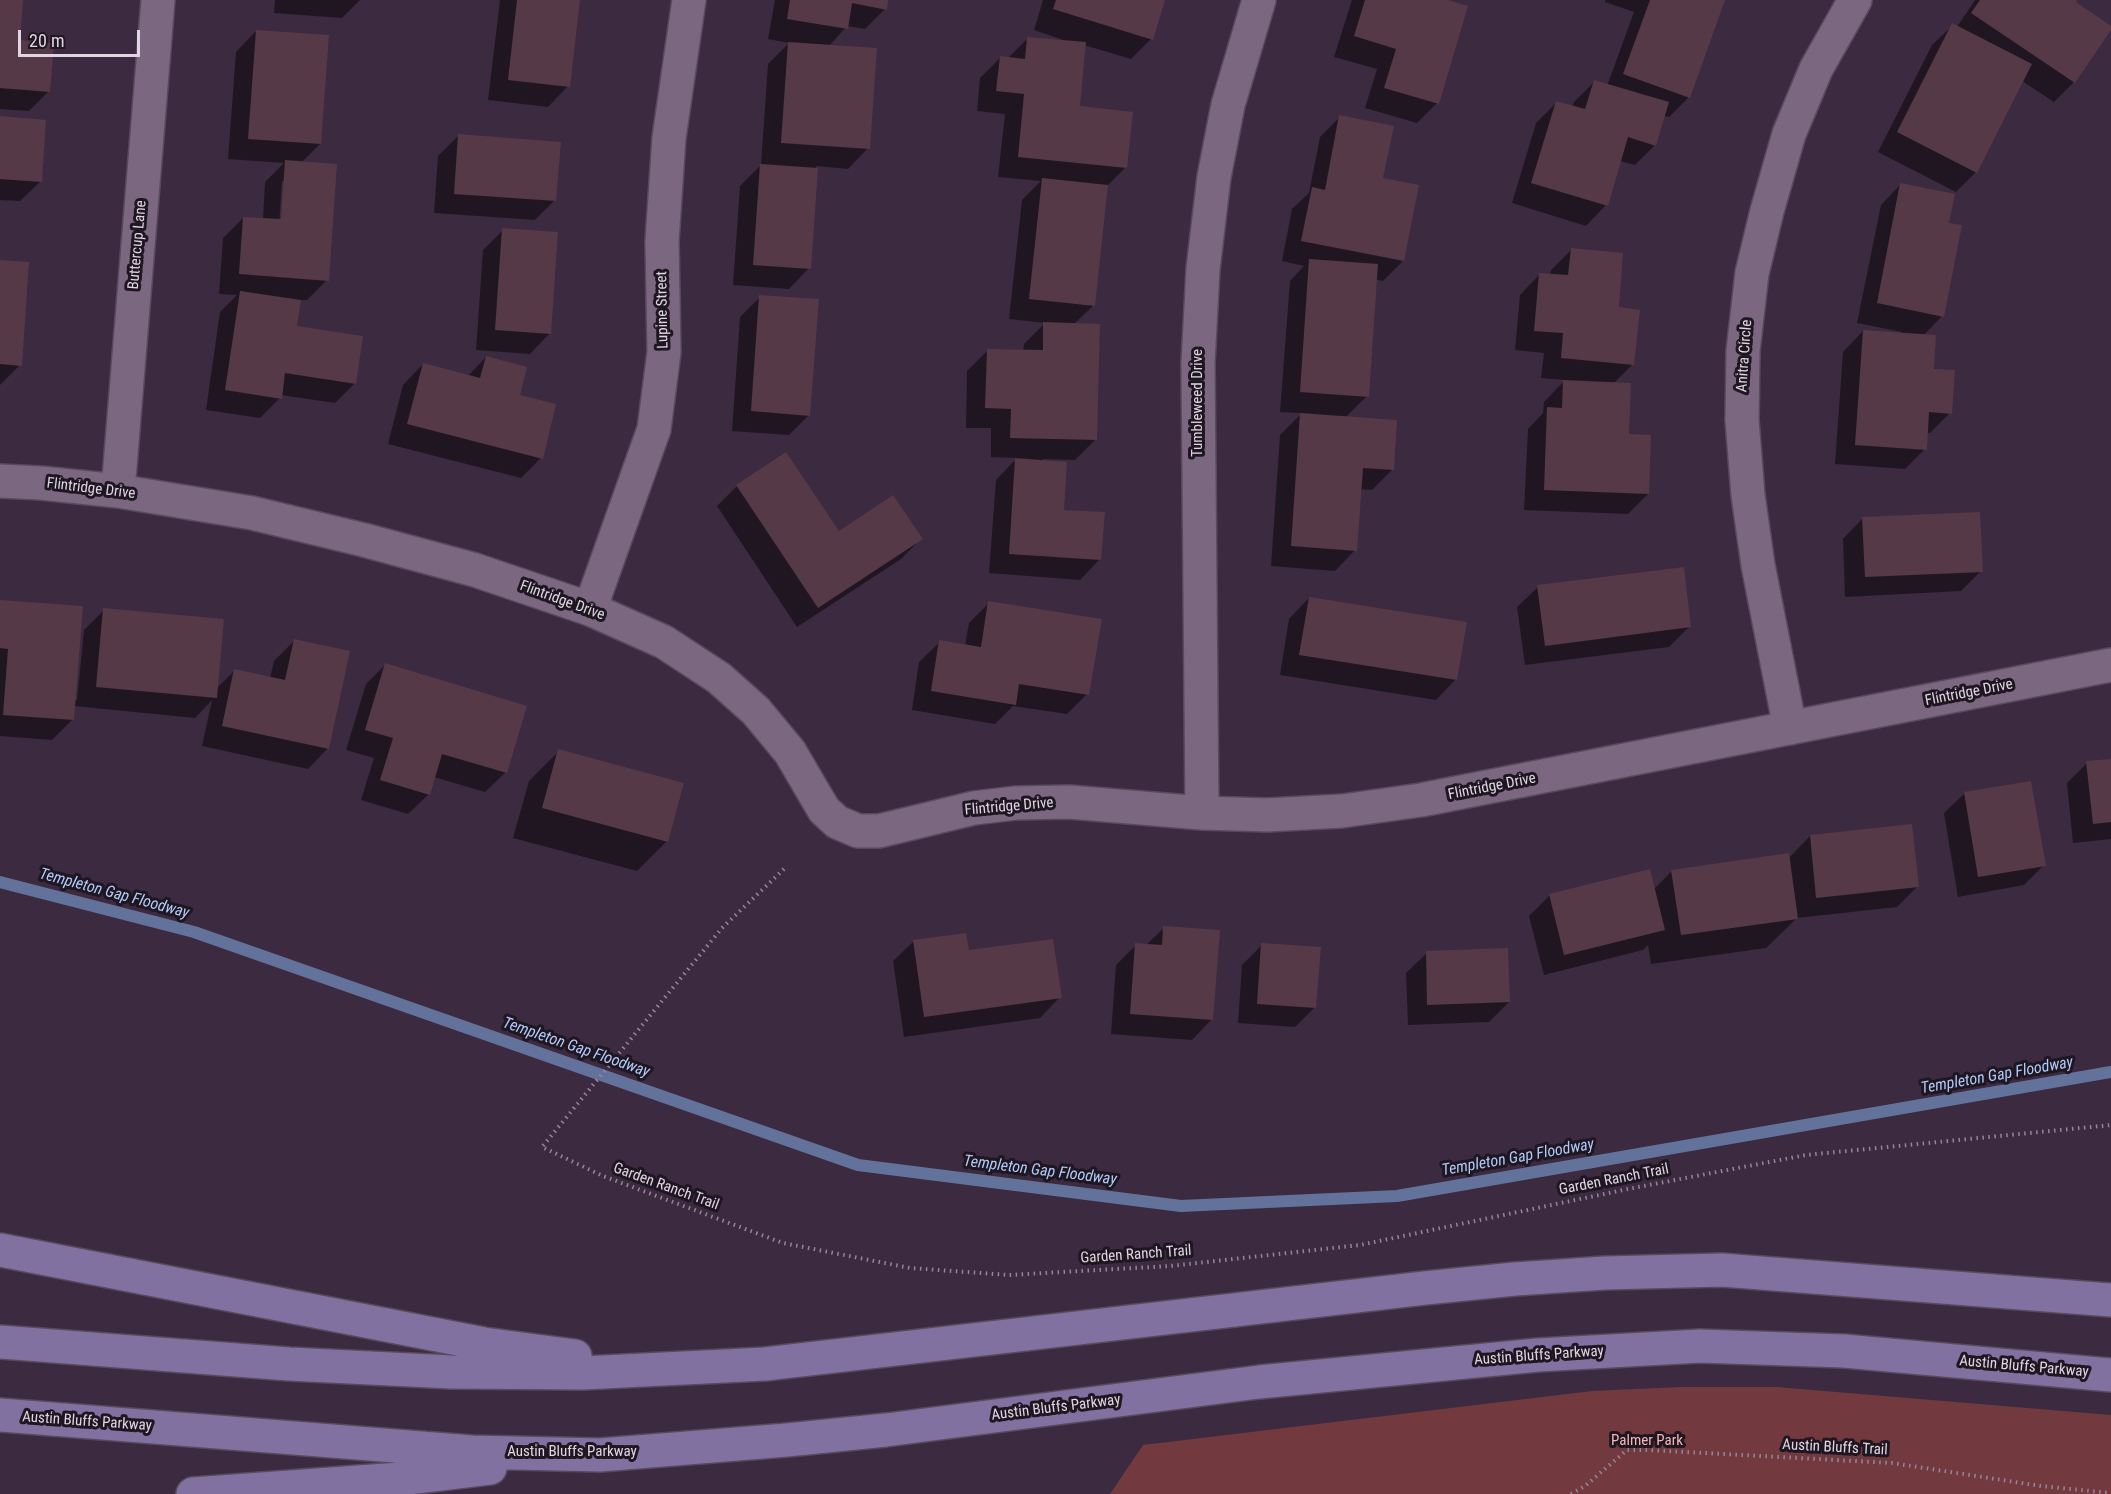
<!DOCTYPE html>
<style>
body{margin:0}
#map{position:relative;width:2111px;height:1494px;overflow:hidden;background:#3c2a40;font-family:"Roboto Condensed",sans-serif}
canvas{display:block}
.scale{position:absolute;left:18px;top:30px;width:122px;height:27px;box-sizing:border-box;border:3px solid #e0d5e3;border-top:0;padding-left:8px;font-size:18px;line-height:21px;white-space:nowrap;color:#e0d5e3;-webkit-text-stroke:4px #1e1620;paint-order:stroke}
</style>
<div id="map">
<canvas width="2111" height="1494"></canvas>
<div class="scale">20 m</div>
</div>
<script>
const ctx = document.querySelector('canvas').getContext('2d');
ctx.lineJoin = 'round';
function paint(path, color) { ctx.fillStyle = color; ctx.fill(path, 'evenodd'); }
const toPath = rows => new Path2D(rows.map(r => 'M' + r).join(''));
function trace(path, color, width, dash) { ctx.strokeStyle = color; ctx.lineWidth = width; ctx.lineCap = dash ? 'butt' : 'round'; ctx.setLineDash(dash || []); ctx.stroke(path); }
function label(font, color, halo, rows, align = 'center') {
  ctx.font = font + ' "Roboto Condensed",sans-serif'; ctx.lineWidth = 6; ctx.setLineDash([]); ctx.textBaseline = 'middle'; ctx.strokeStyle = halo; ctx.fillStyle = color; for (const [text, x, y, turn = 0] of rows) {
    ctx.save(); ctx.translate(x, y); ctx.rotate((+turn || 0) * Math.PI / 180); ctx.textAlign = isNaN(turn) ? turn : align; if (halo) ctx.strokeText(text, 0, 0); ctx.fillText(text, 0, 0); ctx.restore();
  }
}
const green = toPath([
 [1679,1387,1777,1387,2111,1415,2111,1494,1110,1494,1143,1445,1592,1391]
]);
const shadow = toPath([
 [0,0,22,0,19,42,49,91,29,111,0,109],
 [275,0,360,0,342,18,274,13],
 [500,0,578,0,568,86,548,107,488,100],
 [775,0,887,0,885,9,865,29,847,26,829,46,868,148,848,169,816,166,809,268,789,289,733,285,740,186,761,165,768,64,789,43,768,39],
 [1043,0,1163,0,1151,39,1131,59,1084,45,1078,108,1126,167,1106,187,1094,305,1074,324,1095,440,1075,460,1043,459,1062,511,1100,559,1080,580,989,573,996,480,1017,458,991,457,991,428,966,428,967,371,988,350,1023,351,1024,344,1045,323,1009,319,1022,200,1041,181,998,177,1005,114,977,111,980,78,1000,58,1007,59,1028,38,1069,42,1034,30],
 [1352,0,1443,0,1437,103,1417,123,1365,108,1377,69,1334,57],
 [1605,0,1723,0,1689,97,1669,117,1664,116,1655,145,1635,165,1620,161,1606,205,1586,226,1512,203,1536,123,1556,103,1572,107,1574,102,1594,82,1607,86,1634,12,1605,2],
 [1975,0,2076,0,2074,82,2054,102,2022,81,1976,172,1956,192,1878,152,1932,45,1953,25,1957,27],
 [256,31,320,144,301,163,327,280,307,300,300,300,295,327,355,383,335,403,281,395,280,398,260,418,206,410,220,312,237,295,219,294,223,238,243,218,263,219,265,182,284,163,228,159,236,52],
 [282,181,285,181,282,227,279,227],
 [1340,117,1382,179,1403,261,1383,281,1375,279,1367,396,1345,418,1392,470,1372,490,1360,489,1355,550,1335,571,1271,566,1280,435,1302,413,1280,412,1290,281,1304,266,1282,261,1292,209,1309,193,1320,137],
 [0,118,41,181,20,201,0,200],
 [458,136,555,200,535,220,434,213,438,156],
 [1901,184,1942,316,1923,336,1932,370,1950,413,1930,433,1926,433,1925,449,1905,469,1835,464,1843,352,1863,331,1901,334,1902,332,1857,323,1881,205],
 [503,230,550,333,530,354,476,350,483,250],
 [1571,250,1617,309,1633,364,1614,383,1628,435,1648,494,1628,514,1524,510,1528,429,1543,413,1544,402,1565,380,1541,378,1544,353,1515,350,1520,295,1540,274,1550,275,1551,270],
 [0,262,20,365,0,385],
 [760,297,809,415,789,435,732,431,740,317],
 [486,357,518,396,541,458,521,478,388,444,403,385,423,364,468,376],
 [737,486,838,533,921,539,901,559,797,627,717,506],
 [1863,518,1981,571,1961,591,1845,597,1843,539],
 [1538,587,1690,626,1669,647,1525,665,1517,607],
 [1309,598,1456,679,1436,700,1280,675,1289,619],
 [0,601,74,700,77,700,84,630,104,610,216,689,235,670,270,678,274,661,294,641,328,748,308,769,202,746,212,700,195,718,74,706,72,720,52,740,0,736],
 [989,603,1087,694,1067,714,1013,706,995,724,912,710,919,662,940,642,965,646,969,623],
 [386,664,506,772,485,792,434,777,429,794,408,814,361,800,374,758,346,750,366,684],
 [559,751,667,841,637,871,513,838,529,781],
 [2111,760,2111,839,2073,843,2067,783,2087,763],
 [1965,793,2044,865,2024,885,1958,897,1944,813],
 [1810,836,1917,887,1897,907,1797,918,1766,948,1651,964,1648,945,1643,950,1544,975,1529,916,1549,896,1649,871,1654,889,1672,871,1788,859],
 [1164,928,1212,1019,1192,1040,1111,1034,1116,965,1136,945,1146,945],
 [914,941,967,952,1060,997,1040,1018,904,1037,893,961],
 [1262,945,1315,1007,1295,1027,1238,1023,1242,965],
 [1427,953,1509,1002,1489,1022,1408,1025,1406,973]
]);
const stream = toPath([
 [0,882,194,932,858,1165,1181,1206,1397,1196,2111,1072]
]);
const building = toPath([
 [0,0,23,0,20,40,54,43,50,92,0,88],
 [517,0,580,0,570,87,508,80],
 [790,0,888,0,887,10,852,3,848,29,787,19],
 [1056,0,1165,0,1153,40,1053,9],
 [1365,0,1448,0,1468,6,1439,104,1384,88,1396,49,1354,36],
 [1650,0,1725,0,1690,98,1623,74],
 [1980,0,2077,0,2076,2,2111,26,2111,30,2075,83,1971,13],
 [1952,23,2032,64,1977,173,1897,132],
 [256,30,329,35,321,144,248,139],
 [1027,37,1086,42,1080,106,1133,112,1127,168,1018,157,1024,94,996,91,1000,56,1025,59],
 [788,42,877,48,870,149,781,143],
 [1594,80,1669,102,1656,146,1628,137,1608,206,1531,183,1556,101,1585,109],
 [1339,115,1394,126,1383,178,1419,185,1404,261,1301,241,1312,187,1325,190],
 [0,116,46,120,42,182,0,179],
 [458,134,561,142,556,201,454,194],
 [285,160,337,164,329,281,239,274,243,217,281,219],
 [760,164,818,168,811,269,753,265],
 [1042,178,1108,185,1095,306,1029,299],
 [1900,183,1955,194,1949,223,1962,225,1944,317,1877,303],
 [502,228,558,232,551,334,495,330],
 [1571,248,1623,253,1619,307,1640,310,1634,365,1561,358,1563,333,1534,331,1539,273,1568,275],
 [1309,259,1378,264,1369,397,1300,392],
 [0,260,29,262,22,366,0,364],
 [240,291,301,300,297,326,363,336,356,384,285,373,282,399,225,390],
 [759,295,819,299,810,416,751,411],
 [1043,322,1100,324,1097,440,1010,438,1011,409,985,408,987,349,1043,350],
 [1863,330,1936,335,1934,369,1955,370,1952,414,1929,412,1927,450,1855,445],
 [486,356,527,367,520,395,556,404,543,459,407,424,423,363,480,378],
 [1563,380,1631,383,1629,434,1651,435,1649,494,1544,490,1547,407,1562,408],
 [1300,413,1397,420,1394,470,1363,468,1357,551,1291,546],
 [786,452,839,531,893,495,923,539,818,608,736,485],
 [1015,458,1067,462,1064,510,1105,512,1101,560,1009,554],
 [1980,512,1983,572,1865,577,1862,517],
 [1684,567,1691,627,1545,646,1537,585],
 [1309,597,1467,622,1457,680,1299,655],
 [0,600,83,606,74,720,3,715,8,649,0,648],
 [988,601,1102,619,1089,695,1019,684,1016,705,931,691,939,640,981,647],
 [103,608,224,619,217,698,96,687],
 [294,639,350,651,329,749,222,726,234,669,285,680],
 [385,663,527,706,507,773,442,754,430,795,380,780,393,738,365,730],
 [558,749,684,783,668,842,542,808],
 [2111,759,2111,822,2093,824,2086,761],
 [2031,781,2046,866,1978,877,1964,792],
 [1912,824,1919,887,1816,898,1810,835],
 [1789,853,1798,919,1681,935,1671,870],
 [1650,869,1665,930,1564,955,1549,894],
 [1163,926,1220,930,1213,1020,1130,1014,1135,943,1162,945],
 [966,933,969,950,1053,939,1062,998,924,1017,913,940],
 [1261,943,1321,947,1316,1008,1257,1004],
 [1508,948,1510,1002,1427,1005,1426,951]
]);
const path = toPath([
 [784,869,722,928,542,1147,603,1176,783,1243,910,1268,1009,1275,1170,1266,1360,1245,1628,1189,1806,1155,2111,1125],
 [1571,1494,1585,1486,1627,1450,1649,1450,1892,1463,2041,1486,2111,1493]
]);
const minor = toPath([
 [0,481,41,483,118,491,252,513,364,540,475,570,590,609,664,642,719,678,756,711,790,752,824,810,837,822,858,831,879,831,974,808,1016,803,1069,802,1202,813,1267,815,1342,811,1421,800,2111,665],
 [118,491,158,0],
 [590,609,654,429,664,352,662,241,669,138,689,0],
 [1790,728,1758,565,1748,495,1742,420,1743,351,1752,273,1767,211,1789,134,1816,69,1855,0],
 [1202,813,1198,363,1203,269,1214,177,1228,105,1259,0]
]);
const primary = toPath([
 [0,1250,484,1344,575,1356],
 [0,1342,289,1364,451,1372,583,1373,765,1364,1425,1288,1515,1279,1605,1273,1722,1270,2111,1300],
 [0,1415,472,1452,600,1455,787,1440,886,1430,1259,1382,1538,1355,1700,1346,1844,1351,2111,1375],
 [193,1494,400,1479,490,1468]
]);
const streetNames = [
 ["Buttercup Lane",138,245,-85],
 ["Lupine Street",663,310,-91],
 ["Anitra Circle",1745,356,-86],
 ["Tumbleweed Drive",1198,403,-90],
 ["Flintridge Drive",91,489,7],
 ["Flintridge Drive",562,601,20],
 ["Flintridge Drive",1969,693,-11],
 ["Flintridge Drive",1492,787,-11],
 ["Flintridge Drive",1009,807,-5],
 ["Garden Ranch Trail",1614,1180,-11],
 ["Garden Ranch Trail",666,1187,20],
 ["Garden Ranch Trail",1136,1255,-4],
 ["Austin Bluffs Parkway",1539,1356,-4],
 ["Austin Bluffs Parkway",2024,1367,5],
 ["Austin Bluffs Parkway",1056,1408,-7],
 ["Austin Bluffs Parkway",87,1422,4],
 ["Austin Bluffs Trail",1835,1448,3],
 ["Austin Bluffs Parkway",572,1452]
];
const parkNames = [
 ["Palmer Park",1647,1441]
];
const waterNames = [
 ["Templeton Gap Floodway",114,894,15],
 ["Templeton Gap Floodway",576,1048,19],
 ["Templeton Gap Floodway",1997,1076,-10],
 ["Templeton Gap Floodway",1518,1158,-10],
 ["Templeton Gap Floodway",1040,1171,7]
];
paint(green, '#72393e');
paint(shadow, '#0007');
trace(stream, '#63729a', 12);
paint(building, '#553947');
trace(minor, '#58495c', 36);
trace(primary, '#58495c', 36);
trace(path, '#958798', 4, [1.5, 4.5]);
trace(minor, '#7b6780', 33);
trace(primary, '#8071a1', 33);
label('15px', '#e0d5e3', '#1e1620', streetNames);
label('15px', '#f6b7b9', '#1e1620', parkNames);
label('italic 16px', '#b1cafb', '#1e1620', waterNames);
</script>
